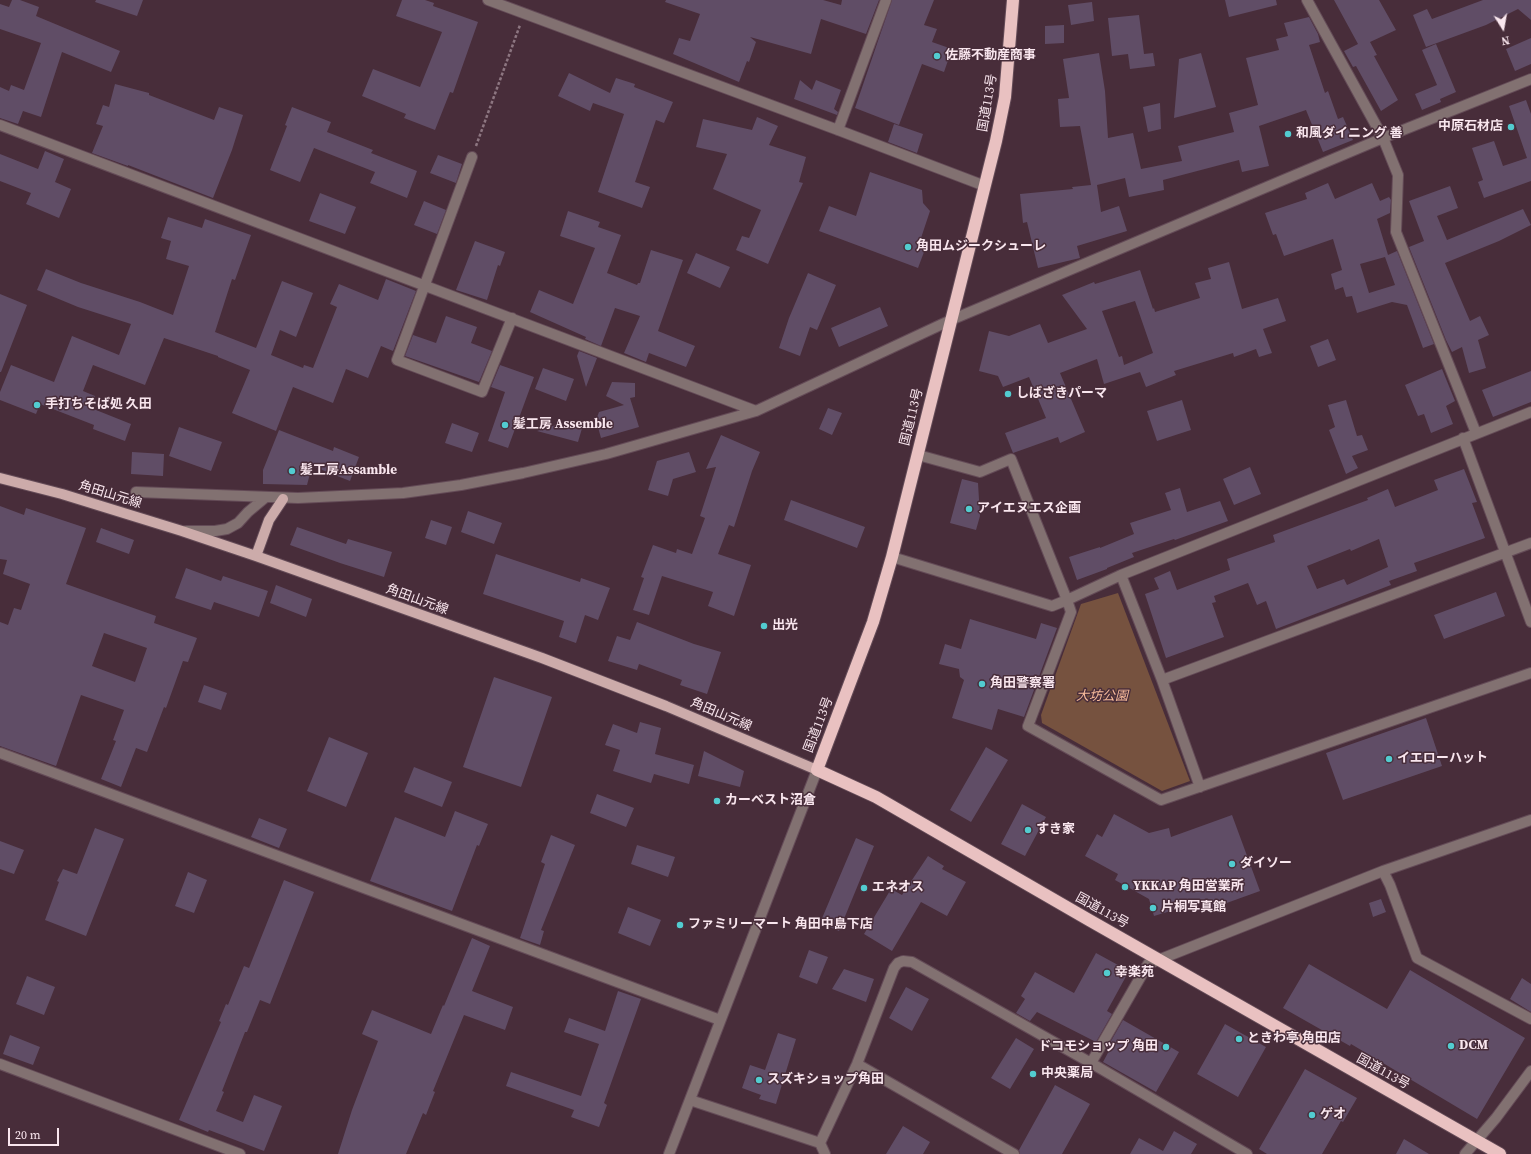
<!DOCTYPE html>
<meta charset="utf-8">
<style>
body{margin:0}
#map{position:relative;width:1531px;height:1154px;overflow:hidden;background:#482d3a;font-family:"Source Serif 4",serif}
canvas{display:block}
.north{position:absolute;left:1483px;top:8px;width:40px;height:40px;-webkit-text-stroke:3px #482d3a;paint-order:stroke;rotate:169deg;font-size:11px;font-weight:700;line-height:16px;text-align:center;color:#f9e6ee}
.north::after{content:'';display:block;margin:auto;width:14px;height:18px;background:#f9e6ee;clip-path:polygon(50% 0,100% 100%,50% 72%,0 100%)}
.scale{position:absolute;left:8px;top:1128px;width:51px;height:18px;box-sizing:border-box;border:2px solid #f9e6ee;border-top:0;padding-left:5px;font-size:12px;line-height:14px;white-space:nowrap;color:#f9e6ee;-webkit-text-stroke:3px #482d3a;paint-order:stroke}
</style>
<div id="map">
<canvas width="1531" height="1154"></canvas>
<div class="north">N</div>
<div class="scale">20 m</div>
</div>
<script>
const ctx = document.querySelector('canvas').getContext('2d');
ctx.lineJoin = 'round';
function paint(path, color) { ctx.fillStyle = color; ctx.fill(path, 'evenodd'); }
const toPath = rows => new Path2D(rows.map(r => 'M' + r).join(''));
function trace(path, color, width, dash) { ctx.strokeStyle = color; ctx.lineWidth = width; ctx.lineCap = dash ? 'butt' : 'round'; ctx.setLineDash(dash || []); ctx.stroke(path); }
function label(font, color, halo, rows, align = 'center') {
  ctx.font = font + ' "Source Serif 4","Noto Sans JP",serif'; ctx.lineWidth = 3; ctx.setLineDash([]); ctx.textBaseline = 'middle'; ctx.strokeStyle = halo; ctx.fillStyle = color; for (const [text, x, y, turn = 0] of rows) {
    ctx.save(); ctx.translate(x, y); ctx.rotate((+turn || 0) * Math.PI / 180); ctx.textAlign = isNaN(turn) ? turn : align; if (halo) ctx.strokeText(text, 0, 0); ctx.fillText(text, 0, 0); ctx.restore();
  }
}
const green = toPath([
 [1118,593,1190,781,1162,791,1042,723,1041,715,1081,604]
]);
const building = toPath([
 [12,0,20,0,39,7,36,16,120,51,111,72,62,52,41,117,23,111,18,124,0,118,0,87,9,91,11,85,24,90,41,43,0,29,0,4,9,7],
 [96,0,143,0,137,16,95,2],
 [402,0,425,0,434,3,433,6,478,22,453,93,450,92,435,130,404,118,406,114,362,96,373,69,420,87,442,32,396,16],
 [666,0,823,0,841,5,842,0,879,0,866,34,821,19,811,54,750,37,756,42,749,62,747,61,739,82,673,54,679,38,690,41,700,14,665,2],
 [892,0,934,0,924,25,937,29,932,42,952,49,944,72,922,64,899,125,855,108],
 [1225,0,1276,0,1277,5,1229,17],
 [1334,0,1379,0,1396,30,1370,42,1377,55,1374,56,1398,100,1381,111,1356,66,1353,67,1344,51,1358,44],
 [1483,0,1531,0,1531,20,1518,9,1486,25,1426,47,1413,15,1427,9,1432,19],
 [1092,2,1094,21,1071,25,1068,5],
 [1139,15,1144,54,1153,53,1155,66,1130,69,1128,54,1112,56,1108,18],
 [1309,17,1318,34,1320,42,1309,45,1325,93,1328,91,1338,119,1343,117,1353,140,1323,152,1306,110,1259,126,1269,166,1242,172,1239,160,1163,180,1164,190,1129,197,1125,178,1097,185,1101,212,1119,206,1127,231,1077,246,1080,258,1038,268,1027,222,1023,223,1020,194,1073,189,1072,187,1091,185,1080,126,1060,127,1058,99,1069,98,1063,59,1099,53,1105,91,1108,138,1133,133,1141,169,1182,161,1178,146,1234,132,1229,113,1258,105,1246,58,1279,50,1276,39,1288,36,1284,23],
 [1064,25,1064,43,1045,44,1045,26],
 [1531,38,1531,64,1515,71,1506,49],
 [1436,44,1456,92,1440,99,1441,102,1422,110,1415,94,1437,85,1422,50],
 [1201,53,1216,107,1174,118,1179,59],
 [569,73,610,93,616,78,635,84,634,87,673,102,664,123,656,120,635,182,650,187,642,208,598,192,624,114,593,103,590,111,558,96],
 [800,80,812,90,816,80,841,90,834,109,838,112,837,115,794,99],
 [115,84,149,93,149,95,214,120,219,107,243,115,232,150,213,198,128,165,128,166,92,153,103,126,96,124,103,105,109,107],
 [1526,100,1531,114,1531,181,1484,198,1478,182,1483,180,1472,148,1494,141,1503,166,1527,158,1509,106],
 [1160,103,1161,129,1148,132,1143,107],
 [292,107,331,122,327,132,373,150,371,153,417,171,407,198,370,183,375,172,314,148,300,182,270,170,287,126,285,125],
 [757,117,778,126,769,145,806,157,799,182,803,183,768,264,736,250,742,236,749,238,761,210,713,189,727,154,696,147,703,119,752,130],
 [894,124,923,134,917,153,888,142],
 [45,151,64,159,55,182,71,189,59,218,26,204,31,193,0,181,0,154,38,169],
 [438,155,462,164,456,183,430,173],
 [870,172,922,190,923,203,930,211,920,241,927,244,918,268,819,231,829,206,856,216],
 [1328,183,1335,199,1372,183,1380,201,1389,197,1391,200,1390,213,1377,219,1388,255,1397,251,1434,344,1423,348,1407,305,1392,302,1357,313,1352,296,1346,297,1343,287,1335,290,1331,274,1342,270,1333,239,1284,256,1276,234,1273,235,1265,213,1307,199,1305,193],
 [1385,257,1395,285,1369,293,1360,264],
 [1450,186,1458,208,1437,216,1447,240,1523,209,1531,225,1499,241,1445,263,1470,321,1480,316,1489,335,1478,340,1486,368,1469,373,1462,347,1452,352,1446,340,1409,247,1424,241,1409,201],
 [320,193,356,207,345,234,309,221],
 [424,201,446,210,437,234,414,225],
 [568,211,600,222,598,227,621,235,607,273,637,285,638,283,640,283,651,250,683,260,658,331,695,346,686,367,649,353,646,362,624,353,640,316,615,308,601,346,585,339,586,337,530,312,539,290,573,304,595,248,560,236],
 [168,217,202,228,205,219,251,235,235,280,232,279,215,332,256,348,282,281,313,293,296,337,280,330,271,355,303,368,304,365,313,368,337,307,330,304,339,284,378,300,386,279,416,291,393,351,381,346,368,378,346,369,333,403,293,387,276,431,232,413,250,370,218,357,218,356,164,338,145,385,93,365,83,391,95,396,91,408,131,424,125,441,93,429,94,425,40,404,36,414,0,400,0,392,11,365,54,382,72,336,119,355,131,324,78,307,37,290,46,269,81,283,140,302,173,315,189,266,166,259,171,241,161,238],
 [475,241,505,252,500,266,498,265,487,300,456,290],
 [696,253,730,267,720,288,687,273],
 [1229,262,1242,309,1278,298,1286,321,1263,329,1272,353,1259,357,1256,349,1234,357,1233,353,1174,371,1176,375,1146,387,1140,372,1104,384,1097,359,1060,373,1085,432,1060,443,1058,437,1013,453,1005,433,1046,418,1029,377,1003,387,998,376,979,371,989,331,1009,336,1040,324,1048,343,1087,329,1062,295,1094,282,1095,284,1140,270,1153,309,1154,308,1155,312,1200,298,1195,283,1211,279,1208,268],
 [1135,301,1153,353,1124,365,1122,356,1119,357,1102,311],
 [808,273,836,285,817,330,810,327,800,356,779,348,789,318],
 [0,294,27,305,1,372,0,372],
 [880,307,888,326,839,347,831,328],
 [446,316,477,327,471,343,492,351,479,382,405,356,413,335,436,343],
 [1328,339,1336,360,1318,367,1310,346],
 [579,351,597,358,586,387,577,356],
 [500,365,534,377,508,448,488,441,505,392,491,387],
 [543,368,574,379,566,401,535,389],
 [1442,369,1455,401,1446,406,1453,424,1431,433,1424,414,1418,416,1405,385],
 [1531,371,1531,402,1493,417,1482,390],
 [612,382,635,383,635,397,630,398,639,427,601,438,596,420,599,412,624,405,606,396],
 [1182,400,1191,430,1157,441,1147,411],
 [1346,400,1357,436,1362,435,1368,450,1352,456,1358,468,1346,474,1329,430,1335,427,1328,405],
 [828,408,842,413,832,435,819,429],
 [569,421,583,425,578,442,537,431],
 [452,423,479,433,472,452,445,443],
 [179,427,222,442,211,471,169,456],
 [279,430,333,451,334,447,359,457,350,481,312,466,307,485,263,484,263,470],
 [721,435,760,452,752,471,734,527,729,525,718,554,751,565,734,616,708,606,713,592,662,576,649,615,633,610,644,578,641,577,653,545,676,553,677,549,692,554,705,518,700,516,716,467,706,469],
 [132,452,164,454,163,476,131,474],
 [689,452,696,472,673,479,668,496,648,490,657,461],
 [1250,467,1261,494,1234,505,1223,479],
 [1464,469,1477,502,1472,503,1485,538,1414,563,1417,571,1389,581,1391,585,1276,629,1266,601,1257,605,1248,583,1214,596,1216,602,1212,603,1224,637,1166,658,1145,594,1159,589,1154,578,1170,571,1177,590,1230,570,1227,559,1275,542,1273,535,1368,500,1367,498,1388,489,1395,507,1438,490,1434,480],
 [1379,539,1388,567,1347,585,1344,579,1317,589,1307,566,1350,549,1351,551],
 [962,479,978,483,980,516,976,530,950,523],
 [1180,488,1187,512,1220,501,1228,521,1175,540,1174,539,1132,553,1134,557,1107,568,1107,569,1077,580,1069,557,1100,547,1100,548,1134,534,1130,523,1171,510,1165,493],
 [791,500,865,527,857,548,784,520],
 [0,506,24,515,26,508,86,528,66,584,156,616,154,623,197,638,188,662,183,661,166,708,164,707,147,752,136,748,121,787,101,779,116,741,113,740,124,710,81,695,56,766,0,746,0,622,8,625,14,608,21,610,30,584,3,574,7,560,0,559],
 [104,633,147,648,135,682,92,666],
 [468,511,502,523,494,544,461,532],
 [431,520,452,527,446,545,425,538],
 [297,527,346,544,348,539,392,552,384,577,340,563,290,545],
 [101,528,134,540,129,554,96,542],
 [496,554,580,582,581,578,610,588,598,620,585,615,576,643,559,637,564,621,483,594],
 [186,568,221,581,223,576,268,591,259,617,214,602,211,610,175,598],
 [276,585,312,599,306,617,270,603],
 [1496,592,1505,616,1444,639,1434,615],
 [970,619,1036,639,1041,623,1057,628,1024,717,998,709,992,730,952,718,964,680,960,677,959,669,939,664,945,644,961,649],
 [637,622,694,644,721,652,707,694,680,685,682,680,639,664,637,670,608,661,617,636,630,640],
 [494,677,552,697,521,787,463,767],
 [204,685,227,693,221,710,198,702],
 [1426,718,1442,766,1343,800,1326,753],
 [640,722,661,728,655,754,694,765,689,784,654,774,651,783,613,771,620,750,605,745,613,724,637,733],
 [329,737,368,753,346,807,307,791],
 [986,747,1008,760,971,822,950,810],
 [704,751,744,771,740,787,698,776],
 [414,767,452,782,442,807,404,792],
 [597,794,634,808,626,827,590,813],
 [1022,804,1046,817,1025,856,1001,844],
 [455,811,488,824,479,846,477,845,452,911,370,881,395,817,445,837],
 [1114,814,1149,833,1169,828,1171,837,1232,815,1260,891,1210,909,1207,900,1154,916,1149,899,1115,880,1118,874,1085,856,1097,834,1102,837],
 [259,818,287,829,279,848,251,837],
 [95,828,124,839,86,936,45,920,59,882,57,881,63,869,77,874],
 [551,835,575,845,541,930,544,931,540,945,520,938,545,864,541,862],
 [856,838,874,846,839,931,820,923],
 [0,841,24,850,14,874,0,869],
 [637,845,675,857,668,877,631,864],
 [928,856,944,866,942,869,966,882,947,916,921,902,892,951,864,934,891,889,902,895],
 [188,872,207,880,194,913,175,906],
 [284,880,314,892,270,1004,260,1000,247,1032,245,1032,222,1091,224,1092,216,1111,243,1122,254,1095,282,1106,264,1151,209,1130,208,1132,179,1120,221,1022,219,1021,226,1004,228,1005,244,966,249,968],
 [1381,899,1386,912,1373,917,1369,903],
 [628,907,661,920,650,946,618,933],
 [472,938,490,946,472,991,513,1007,505,1030,464,1015,433,1091,435,1092,426,1115,423,1113,406,1154,338,1154,352,1110,378,1041,362,1034,372,1010,431,1034,443,1005,444,1006],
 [809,950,828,957,817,984,799,977],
 [1096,953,1129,971,1107,1011,1112,1014,1096,1042,1037,1012,1030,1021,1016,1013,1025,999,1021,996,1035,972,1074,993],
 [1309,964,1387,1009,1410,970,1525,1038,1477,1119,1351,1044,1350,1046,1283,1008],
 [844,969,874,979,866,1002,832,989],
 [27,976,55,987,44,1015,16,1004],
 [1522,978,1531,984,1531,1012,1510,999],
 [906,987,929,999,912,1031,889,1018],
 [618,991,641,999,604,1103,607,1105,599,1127,571,1117,574,1110,506,1086,511,1072,581,1096,599,1044,564,1032,569,1018,605,1031],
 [1123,1020,1179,1052,1156,1092,1103,1062,1110,1049,1107,1048],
 [1225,1024,1266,1047,1238,1097,1197,1074],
 [778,1033,796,1039,776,1104,759,1099,761,1095,742,1088,750,1065,765,1070],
 [10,1035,40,1047,33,1065,3,1054],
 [1016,1038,1034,1049,1010,1089,991,1078],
 [1305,1069,1357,1098,1343,1122,1341,1121,1322,1154,1267,1154,1259,1149],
 [1055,1085,1090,1104,1062,1154,1020,1154,1019,1150],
 [903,1126,930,1142,923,1154,886,1154],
 [1174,1131,1197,1144,1191,1154,1130,1154,1139,1138,1163,1151],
 [1404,1139,1429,1154,1396,1154]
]);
const path = toPath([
 [476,146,520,25]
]);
const minor = toPath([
 [488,0,838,130,985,186],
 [1307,0,1383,138,1398,175,1396,232,1476,433],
 [0,125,756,411],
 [838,130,886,0],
 [472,157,397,360,482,392,512,318],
 [1463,438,1531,622],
 [918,455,980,472,1011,459,1067,600,1121,575,1531,412],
 [136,492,298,498,403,493,461,485,523,473,606,454,756,411,951,320,1383,138,1531,79],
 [186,531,215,531,227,529,238,523,248,512,266,497],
 [892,557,1052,606,1067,600,1071,612,1028,726,1161,800,1531,673],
 [1121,575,1162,680,1531,543],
 [1162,680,1200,787],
 [0,753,720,1020],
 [1383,871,1390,885,1417,958,1531,1019],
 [1091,1063,1148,964,1383,871,1531,820],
 [0,1064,240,1154],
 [857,1064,1014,1154],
 [690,1100,820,1143],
 [669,1154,817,770],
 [825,1154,820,1143,857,1064,894,968,898,963,903,961,912,962,1091,1063,1247,1154],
 [1465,1154,1496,1118,1531,1071]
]);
const major = toPath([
 [0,478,62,494,182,531,256,556,542,658,666,706,817,770],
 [256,556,269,520,283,499]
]);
const highway = toPath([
 [1013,0,1005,97,996,141,892,557,873,622,817,770,876,797,1089,920,1500,1154]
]);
const markers = [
 [937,56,4,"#52ccd0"],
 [1511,127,4,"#52ccd0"],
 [1288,134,4,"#52ccd0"],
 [908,247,4,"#52ccd0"],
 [1008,394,4,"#52ccd0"],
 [37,405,4,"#52ccd0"],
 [505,425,4,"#52ccd0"],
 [292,471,4,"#52ccd0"],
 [969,509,4,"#52ccd0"],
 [764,626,4,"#52ccd0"],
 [982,684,4,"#52ccd0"],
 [1389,759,4,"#52ccd0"],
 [717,801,4,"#52ccd0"],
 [1028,830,4,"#52ccd0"],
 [1232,864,4,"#52ccd0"],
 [1125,887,4,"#52ccd0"],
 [864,888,4,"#52ccd0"],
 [1153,908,4,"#52ccd0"],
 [680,925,4,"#52ccd0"],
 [1107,973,4,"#52ccd0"],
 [1239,1039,4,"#52ccd0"],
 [1451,1046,4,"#52ccd0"],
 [1166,1047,4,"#52ccd0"],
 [1033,1074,4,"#52ccd0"],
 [759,1080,4,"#52ccd0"],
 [1312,1115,4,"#52ccd0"]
];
const poiNames = [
 ["佐藤不動産商事",945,56],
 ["中原石材店",1503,127,"right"],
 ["和風ダイニング 善",1296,134],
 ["角田ムジークシューレ",916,247],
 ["しばざきパーマ",1016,394],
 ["手打ちそば処 久田",45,405],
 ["髪工房 Assemble",513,425],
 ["髪工房Assamble",300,471],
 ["アイエヌエス企画",977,509],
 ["出光",772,626],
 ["角田警察署",990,684],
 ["イエローハット",1397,759],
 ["カーベスト沼倉",725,801],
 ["すき家",1036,830],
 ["ダイソー",1240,864],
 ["YKKAP 角田営業所",1133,887],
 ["エネオス",872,888],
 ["片桐写真館",1161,908],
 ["ファミリーマート 角田中島下店",688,925],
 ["幸楽苑",1115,973],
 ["ときわ亭 角田店",1247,1039],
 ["DCM",1459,1046],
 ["ドコモショップ 角田",1158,1047,"right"],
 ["中央薬局",1041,1074],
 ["スズキショップ角田",767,1080],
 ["ゲオ",1320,1115]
];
const streetNames = [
 ["国道113号",988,103,-80],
 ["国道113号",912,417,-76],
 ["角田山元線",110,495,17],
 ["角田山元線",417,600,20],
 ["角田山元線",721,715,23],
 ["国道113号",819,725,-69],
 ["国道113号",1102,911,29],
 ["国道113号",1383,1072,29]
];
const parkNames = [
 ["大坊公園",1102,697]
];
paint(green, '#76523f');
paint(building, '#604d66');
trace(minor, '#644b57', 12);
trace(major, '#644b57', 12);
trace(highway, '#644b57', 14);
trace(path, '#8d7681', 2.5, [3, 2]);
trace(minor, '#827171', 10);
trace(major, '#ccabaa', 10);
trace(highway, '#e9c1c1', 12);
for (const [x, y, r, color] of markers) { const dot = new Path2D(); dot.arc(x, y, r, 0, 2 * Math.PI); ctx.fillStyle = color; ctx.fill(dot); trace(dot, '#482d3a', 1.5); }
label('bold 13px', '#f9e6ee', '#482d3a', poiNames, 'left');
label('13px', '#f9e6ee', '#482d3a', streetNames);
label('italic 13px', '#f6ba9a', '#482d3a', parkNames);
</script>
